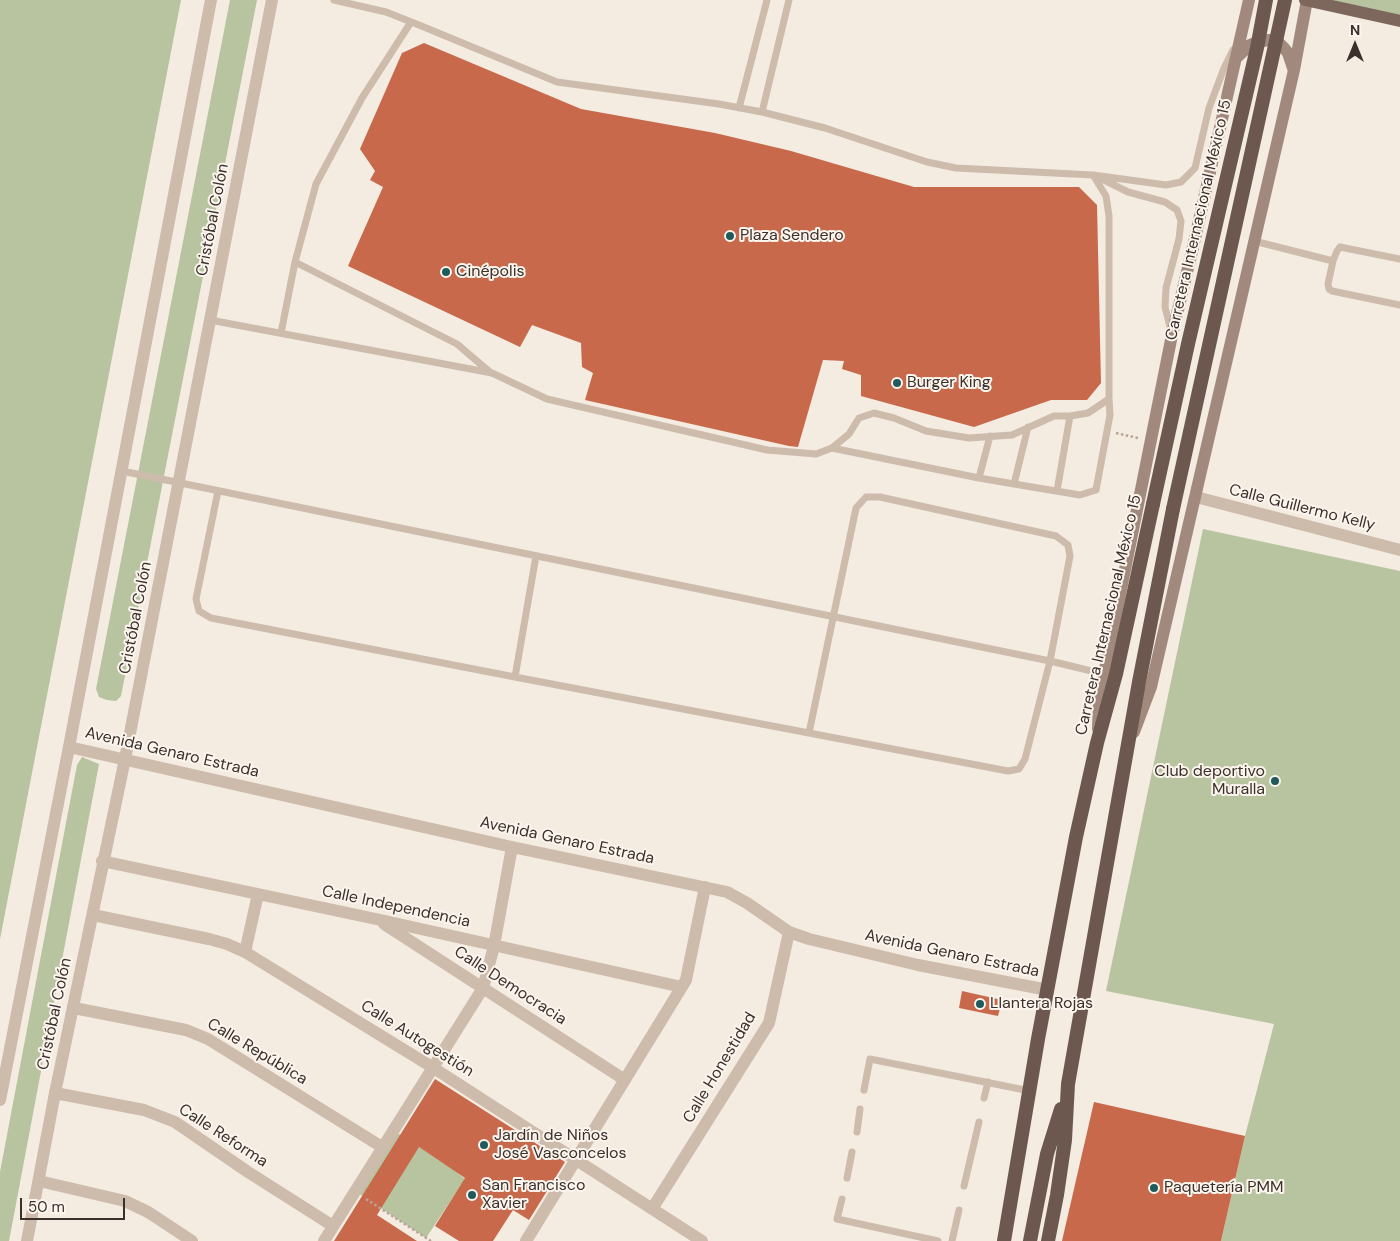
<!DOCTYPE html>
<meta charset="utf-8">
<style>
body{margin:0}
#map{position:relative;width:1400px;height:1241px;overflow:hidden;background:#f4ebe1;font-family:"DM Sans",sans-serif}
canvas{display:block}
.north{position:absolute;left:1330px;top:20px;width:50px;height:50px;-webkit-text-stroke:4px #fbf5ee;paint-order:stroke;rotate:0deg;font-size:14px;font-weight:700;line-height:20px;text-align:center;color:#3b302b}
.north::after{content:'';display:block;margin:auto;width:18px;height:22px;background:#3b302b;clip-path:polygon(50% 0,100% 100%,50% 72%,0 100%)}
.scale{position:absolute;left:20px;top:1198px;width:105px;height:22px;box-sizing:border-box;border:2px solid #3b302b;border-top:0;padding-left:6px;font-size:15px;line-height:18px;white-space:nowrap;color:#3b302b;-webkit-text-stroke:4px #fbf5ee;paint-order:stroke}
</style>
<div id="map">
<canvas width="1400" height="1241"></canvas>
<div class="north">N</div>
<div class="scale">50 m</div>
</div>
<script>
const ctx = document.querySelector('canvas').getContext('2d');
ctx.lineJoin = 'round';
function paint(path, color) { ctx.fillStyle = color; ctx.fill(path, 'evenodd'); }
const toPath = rows => new Path2D(rows.map(r => 'M' + r).join(''));
function trace(path, color, width, dash) { ctx.strokeStyle = color; ctx.lineWidth = width; ctx.lineCap = dash ? 'butt' : 'round'; ctx.setLineDash(dash || []); ctx.stroke(path); }
function label(font, color, halo, rows, align = 'center') {
  ctx.font = font + ' "DM Sans",sans-serif'; ctx.lineWidth = 4; ctx.setLineDash([]); ctx.textBaseline = 'middle'; ctx.strokeStyle = halo; ctx.fillStyle = color; for (const [text, x, y, turn = 0] of rows) {
    ctx.save(); ctx.translate(x, y); ctx.rotate((+turn || 0) * Math.PI / 180); ctx.textAlign = isNaN(turn) ? turn : align; if (halo) ctx.strokeText(text, 0, 0); ctx.fillText(text, 0, 0); ctx.restore();
  }
}
const green = toPath([
 [0,0,181,0,0,939],
 [230,0,257,0,121,696,116,701,107,700,99,697,96,689],
 [1332,0,1400,0,1400,16],
 [1203,529,1400,571,1400,1241,1221,1241,1245,1136,1274,1024,1106,991],
 [82,757,99,764,9,1241,0,1241,0,1172,77,765],
 [393,1130,453,1169,465,1179,426,1238,355,1191]
]);
const building = toPath([
 [424,43,581,109,715,133,791,151,914,187,1079,187,1097,205,1101,383,1087,400,1051,400,974,427,861,396,861,375,842,369,844,361,823,360,798,447,789,446,585,400,593,373,582,367,581,343,532,325,520,347,348,266,383,187,370,180,375,171,360,149,402,53],
 [962,991,1002,1000,998,1016,959,1008],
 [435,1079,565,1162,529,1220,513,1210,493,1241,459,1241,435,1226,465,1178,419,1147,377,1215,417,1241,334,1241],
 [1094,1102,1245,1136,1221,1241,1062,1241]
]);
const path = toPath([
 [1116,433,1138,438],
 [366,1199,431,1241]
]);
const service = toPath([
 [334,0,386,12,419,25,557,82,719,104,762,112,825,128,927,162,956,168,1093,175,1166,185,1181,182,1195,168,1209,108,1224,68,1233,50],
 [739,108,767,0],
 [762,112,789,0],
 [1100,178,1128,192,1165,202,1177,210,1181,221,1179,239,1166,288,1165,307,1171,331],
 [1254,241,1333,261,1337,251,1340,247,1400,259],
 [1333,261,1328,284,1329,289,1332,291,1400,305],
 [295,262,457,344,491,373],
 [210,320,492,373,547,399,767,450,816,454,832,448,849,434,859,418,874,413,894,418,926,431,969,438,1012,435,1054,416,1070,416,1088,413,1109,399,1109,216,1106,196,1093,175],
 [281,333,295,262,316,184,362,98,411,22],
 [832,448,979,478,990,436],
 [122,471,1050,661,1104,674],
 [979,478,1014,484,1028,427],
 [1014,484,1080,495,1096,490,1110,415,1109,399],
 [218,491,196,599,199,611,211,618,515,677,809,733,1008,771,1019,769,1025,759,1050,661,1070,556,1068,545,1056,536,880,497,866,497,856,508,809,733],
 [1057,491,1070,416],
 [515,677,536,556],
 [864,1090,870,1059,1030,1091],
 [984,1098,988,1082],
 [857,1132,860,1109],
 [847,1178,852,1152],
 [964,1186,979,1122],
 [842,1199,837,1219,938,1241],
 [952,1241,959,1210]
]);
const minor = toPath([
 [1196,497,1400,550],
 [69,747,512,847,727,892,747,903,789,932,809,939,918,965,1048,990],
 [102,861,376,919,682,987],
 [93,915,209,939,227,944,245,952,432,1067,702,1241],
 [384,924,625,1080],
 [245,952,258,894],
 [74,1008,186,1030,208,1039,382,1147],
 [55,1093,144,1110,175,1122,248,1172,333,1226],
 [39,1181,125,1201,148,1212,192,1241],
 [652,1209,769,1023,789,932],
 [324,1241,483,988,494,946,512,847],
 [526,1241,686,980,705,887]
]);
const tertiary = toPath([
 [0,1100,69,747,211,0],
 [27,1241,55,1093,125,759,272,0]
]);
const secondary = toPath([
 [1236,58,1250,45,1257,42,1269,40,1280,44,1284,48,1288,53,1293,68],
 [1098,729,1099,699,1172,335,1193,247,1249,0],
 [1134,732,1151,687,1294,70,1307,0]
]);
const primary = toPath([
 [1305,0,1400,21]
]);
const trunk = toPath([
 [1004,1241,1038,1039,1076,837,1097,743,1116,674,1153,504],
 [1030,1241,1047,1154,1061,1109],
 [1048,1241,1057,1195,1065,1140,1068,1084,1139,682,1173,509]
]);
const trunkBridge = toPath([
 [1153,504,1188,344,1257,48,1266,0],
 [1173,509,1285,0]
]);
const markers = [
 [730,236,5,"#1f5a5e"],
 [446,272,5,"#1f5a5e"],
 [897,383,5,"#1f5a5e"],
 [1275,781,5,"#1f5a5e"],
 [980,1004,5,"#1f5a5e"],
 [484,1145,5,"#1f5a5e"],
 [1154,1188,5,"#1f5a5e"],
 [472,1195,5,"#1f5a5e"]
];
const streetNames = [
 ["Cristóbal Colón",213,220,-79],
 ["Carretera Internacional México 15",1199,220,-77],
 ["Calle Guillermo Kelly",1302,508,14],
 ["Carretera Internacional México 15",1109,615,-77],
 ["Cristóbal Colón",136,618,-79],
 ["Avenida Genaro Estrada",172,753,13],
 ["Avenida Genaro Estrada",567,841,12],
 ["Calle Independencia",396,907,12],
 ["Avenida Genaro Estrada",952,954,12],
 ["Calle Democracia",510,986,33],
 ["Cristóbal Colón",55,1014,-78],
 ["Calle Autogestión",417,1039,32],
 ["Calle República",257,1052,31],
 ["Calle Honestidad",720,1068,-59],
 ["Calle Reforma",223,1136,33]
];
const poiNames = [
 ["Plaza Sendero",740,236],
 ["Cinépolis",456,272],
 ["Burger King",907,383],
 ["Club deportivo",1265,772,"right"],
 ["Muralla",1265,790,"right"],
 ["Llantera Rojas",990,1004],
 ["Jardín de Niños",494,1136],
 ["José Vasconcelos",494,1154],
 ["San Francisco",482,1186],
 ["Xavier",482,1204],
 ["Paquetería PMM",1164,1188]
];
paint(green, '#b8c4a0');
paint(building, '#c8694b');
trace(path, '#b9a596', 2.5, [2.5, 2.5]);
trace(service, '#cdbbac', 7);
trace(minor, '#cdbbac', 12);
trace(tertiary, '#cdbbac', 12);
trace(secondary, '#a18a7d', 12);
trace(primary, '#7d675c', 12);
trace(trunk, '#6c584f', 14);
trace(trunkBridge, '#6c584f', 14);
for (const [x, y, r, color] of markers) { const dot = new Path2D(); dot.arc(x, y, r, 0, 2 * Math.PI); ctx.fillStyle = color; ctx.fill(dot); trace(dot, '#fbf5ee', 2); }
label('16px', '#3b302b', '#fbf5ee', streetNames);
label('16px', '#3b302b', '#fbf5ee', poiNames, 'left');
</script>
